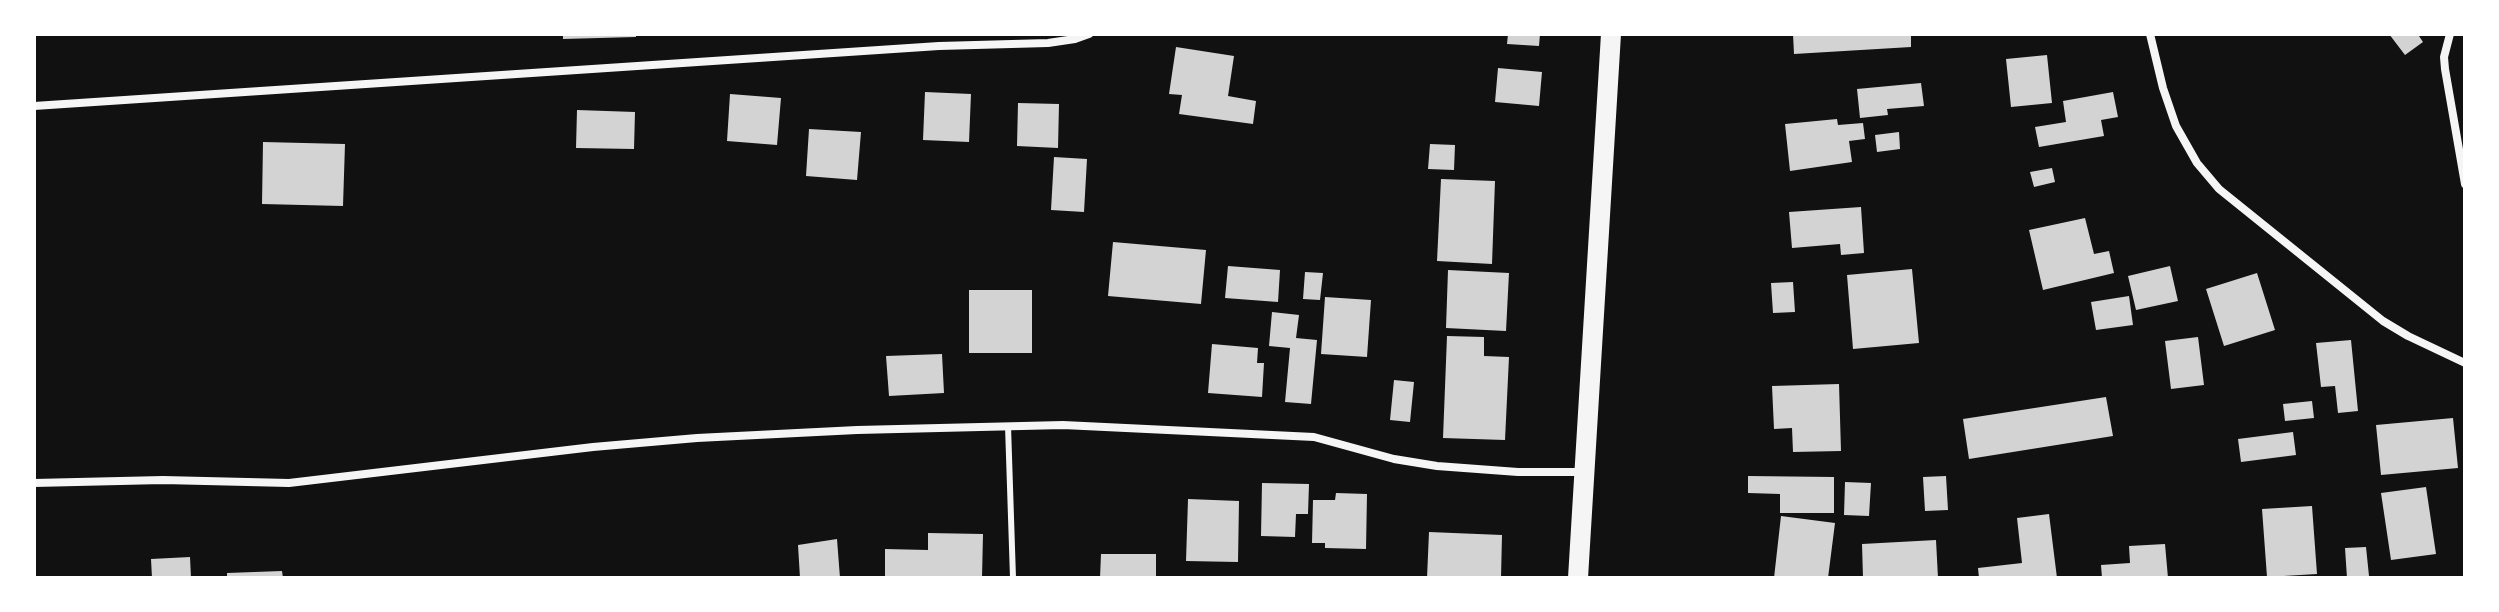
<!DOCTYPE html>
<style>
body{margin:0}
#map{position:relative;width:2499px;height:612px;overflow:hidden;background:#111;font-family:Ubuntu,sans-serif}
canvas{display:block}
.frame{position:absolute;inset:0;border:36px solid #fff;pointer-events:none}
</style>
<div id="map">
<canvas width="2499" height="612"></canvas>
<div class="frame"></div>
</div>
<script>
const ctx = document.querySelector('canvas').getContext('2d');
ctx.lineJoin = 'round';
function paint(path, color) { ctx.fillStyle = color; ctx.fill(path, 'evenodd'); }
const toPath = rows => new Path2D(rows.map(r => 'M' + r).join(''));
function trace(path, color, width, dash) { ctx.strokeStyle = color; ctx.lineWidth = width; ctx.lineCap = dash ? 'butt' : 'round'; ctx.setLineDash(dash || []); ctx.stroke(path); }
const building = toPath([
 [563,34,636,34,636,37,563,39],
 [1508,34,1540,34,1539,46,1507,44],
 [1793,34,1911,34,1911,47,1794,54],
 [2389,34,2422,34,2419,36,2423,42,2405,55],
 [1176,47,1234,56,1228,96,1256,101,1253,124,1179,114,1182,95,1169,94],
 [2047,55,2052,103,2011,107,2006,59],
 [1498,68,1542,72,1539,106,1495,102],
 [1921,83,1924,106,1887,109,1888,115,1860,118,1857,89],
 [925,92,971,94,969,142,923,140],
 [2113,92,2118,117,2101,120,2104,136,2039,147,2035,127,2066,122,2063,101],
 [730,94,781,98,777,145,727,141],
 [1018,103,1059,104,1058,148,1017,146],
 [577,110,635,112,634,149,576,148],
 [1837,119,1838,125,1863,123,1865,139,1849,141,1852,162,1790,171,1785,124],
 [809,129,861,132,857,180,806,176],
 [1899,132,1900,149,1877,152,1875,135],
 [263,142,345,144,343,206,262,204],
 [1430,144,1455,145,1454,170,1428,169],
 [1054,157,1087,159,1084,212,1051,210],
 [2052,168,2055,182,2034,187,2030,172],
 [1441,179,1495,181,1492,264,1437,261],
 [1861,207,1864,253,1841,255,1840,244,1792,248,1789,212],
 [2085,218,2094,254,2109,251,2114,273,2043,290,2029,230],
 [1113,242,1206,250,1201,304,1108,296],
 [1228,266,1280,270,1278,302,1225,298],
 [2170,266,2178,301,2136,310,2128,276],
 [1912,269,1919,343,1853,349,1847,275],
 [1448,270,1509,273,1506,331,1446,328],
 [1305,272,1323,273,1320,300,1303,299],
 [2257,273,2275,330,2224,346,2206,289],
 [1793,282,1795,312,1773,313,1771,283],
 [969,290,1032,290,1032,353,969,353],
 [2129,296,2133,325,2096,330,2091,302],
 [1325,297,1371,300,1367,357,1321,354],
 [1272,312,1299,315,1296,338,1317,340,1311,404,1285,402,1290,348,1269,346],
 [1447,336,1484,337,1484,356,1509,357,1505,440,1443,438],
 [2198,337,2204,385,2171,389,2165,341],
 [2351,340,2358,411,2338,413,2335,386,2321,387,2316,343],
 [1212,344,1258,348,1257,363,1264,363,1262,397,1208,393],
 [942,354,944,393,889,396,886,356],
 [1394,380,1414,382,1410,422,1390,420],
 [1839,384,1841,451,1793,452,1792,428,1774,429,1772,386],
 [2106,397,2113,436,1969,459,1963,419],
 [2312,401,2314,418,2285,421,2283,404],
 [2453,418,2458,468,2381,475,2376,425],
 [2293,432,2296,455,2241,462,2238,439],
 [1748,476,1834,477,1834,513,1780,513,1780,494,1748,493],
 [1946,476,1948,510,1925,511,1923,477],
 [1845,482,1871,483,1869,516,1844,515],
 [1262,483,1309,484,1308,514,1296,514,1295,537,1261,536],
 [2426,487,2436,554,2391,560,2381,493],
 [1336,493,1367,494,1366,549,1325,548,1325,543,1312,543,1313,500,1335,500],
 [1188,499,1239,501,1238,562,1186,561],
 [2312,506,2317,574,2267,577,2262,509],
 [2049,514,2057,578,1979,578,1978,568,2022,563,2017,518],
 [1781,516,1835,523,1828,578,1774,578],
 [1429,532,1502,535,1501,578,1427,578],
 [928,533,983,534,982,578,885,578,885,549,928,550],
 [837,539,840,578,800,578,798,545],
 [1936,540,1938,578,1863,578,1862,544],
 [2165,544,2168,578,2102,578,2101,565,2130,563,2129,546],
 [2366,547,2369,576,2347,578,2345,548],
 [1101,554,1156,554,1156,578,1100,578],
 [190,557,191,578,152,578,151,559],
 [282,571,283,578,227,578,227,573]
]);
const service = toPath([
 [1008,426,1013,578]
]);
const minor = toPath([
 [2150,34,2163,88,2176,126,2197,163,2219,189,2383,321,2408,336,2465,363],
 [2450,34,2444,57,2445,69,2465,184],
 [34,106,939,46,1048,43,1075,39,1089,34],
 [34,483,163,480,289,483,593,447,697,438,857,430,1063,425,1314,437,1394,459,1437,466,1518,472,1582,472]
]);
const primary = toPath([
 [1578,578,1611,34]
]);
paint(building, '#d3d3d3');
trace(service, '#f5f5f5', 6);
trace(minor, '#f5f5f5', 8);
trace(primary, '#f5f5f5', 20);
</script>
